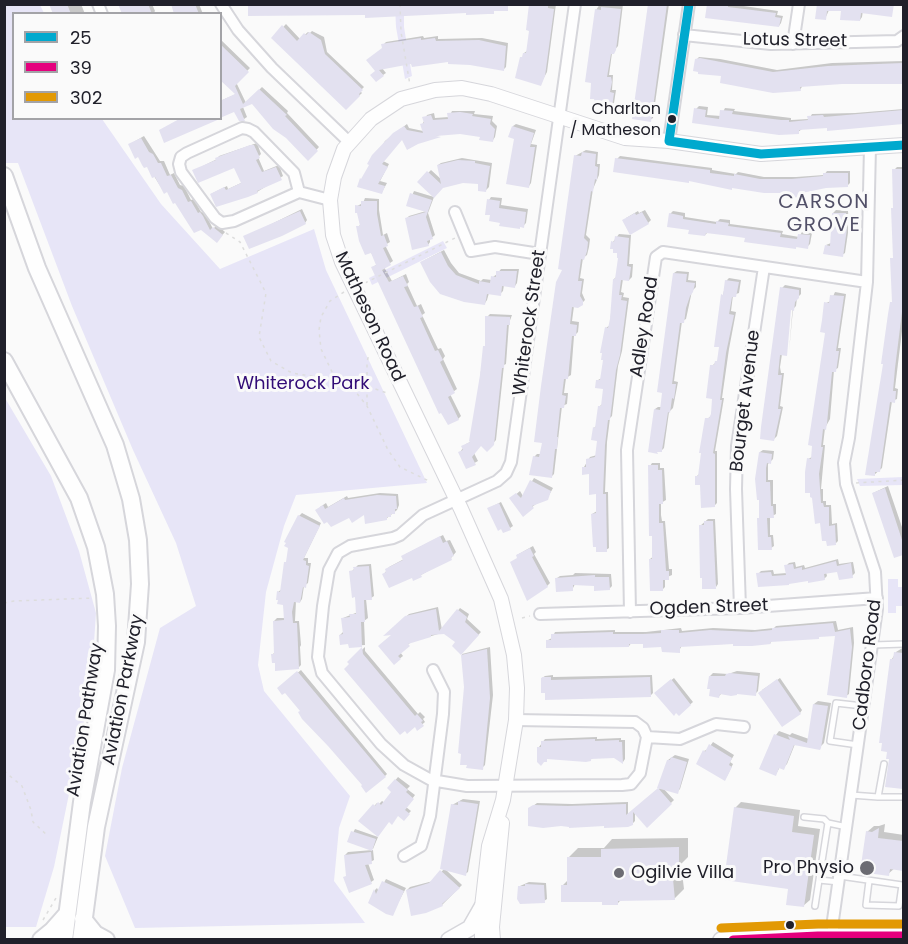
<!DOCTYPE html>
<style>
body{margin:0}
#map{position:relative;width:908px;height:944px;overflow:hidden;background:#fafafa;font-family:Poppins,sans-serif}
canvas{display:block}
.frame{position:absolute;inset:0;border:6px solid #20202a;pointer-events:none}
.legend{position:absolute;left:12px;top:12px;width:210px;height:108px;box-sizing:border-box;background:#fafafa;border:2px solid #a3a3a7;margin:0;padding:8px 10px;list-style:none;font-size:18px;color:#20202a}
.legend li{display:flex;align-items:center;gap:12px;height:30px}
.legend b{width:30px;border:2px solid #a3a3a7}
</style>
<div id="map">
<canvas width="908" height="944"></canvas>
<div class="frame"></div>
<ul class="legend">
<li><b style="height:8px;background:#00a9ce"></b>25</li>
<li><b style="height:8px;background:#e5007d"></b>39</li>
<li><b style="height:8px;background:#e29904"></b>302</li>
</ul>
</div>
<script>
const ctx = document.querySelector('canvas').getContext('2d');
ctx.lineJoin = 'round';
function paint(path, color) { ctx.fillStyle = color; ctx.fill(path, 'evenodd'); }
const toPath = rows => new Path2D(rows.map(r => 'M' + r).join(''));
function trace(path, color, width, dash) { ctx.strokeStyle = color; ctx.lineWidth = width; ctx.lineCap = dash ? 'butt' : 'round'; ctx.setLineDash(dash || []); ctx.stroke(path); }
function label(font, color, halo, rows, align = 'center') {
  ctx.font = font + ' Poppins,sans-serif'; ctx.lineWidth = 6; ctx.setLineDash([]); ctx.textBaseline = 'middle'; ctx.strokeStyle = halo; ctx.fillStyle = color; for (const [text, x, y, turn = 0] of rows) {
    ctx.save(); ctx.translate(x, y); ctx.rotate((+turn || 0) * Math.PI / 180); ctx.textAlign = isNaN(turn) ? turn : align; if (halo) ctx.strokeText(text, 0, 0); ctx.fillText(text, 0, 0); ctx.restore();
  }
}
const green = toPath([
 [5,4,40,5,44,13,14,14,14,118,102,119,161,204,220,269,314,229,326,270,427,483,296,495,284,526,266,592,258,665,264,691,350,796,339,828,334,881,365,923,135,928,105,856,122,768,160,628,196,606,176,543,133,450,72,306,18,163,5,163],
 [395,5,404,5,404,27,412,76,405,79,396,27],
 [443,241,447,248,372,285,369,278],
 [5,398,51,476,79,551,96,613,91,687,54,867,36,927,5,927],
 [903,477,903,485,860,486,857,479],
 [888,579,898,579,898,587,903,587,903,606,896,606,896,613,888,613]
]);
const shadow = toPath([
 [51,4,81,4,85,14,60,14],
 [120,4,152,4,155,11,153,14,125,14],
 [172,4,199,4,203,14,175,14],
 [530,4,556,4,547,72,540,85,524,53,527,51,531,29],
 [600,4,623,4,618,46,612,53,609,75,613,75,612,90,616,90,614,103,611,105,592,98,596,10],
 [650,4,669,4,653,118,650,120],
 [709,4,730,4,778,11,777,15,783,16,781,23,779,26],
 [818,4,864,4,862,17,860,20,842,10,829,10,825,19],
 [286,24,300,39,308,32,310,33,312,31,324,37,327,52,364,87,360,91,362,93,346,108,273,38],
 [423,36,424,38,438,36,438,39,482,38,508,43,506,67,503,70,449,60,413,63,382,68,386,73,383,75,377,71,383,45,386,42],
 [220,39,250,68,236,82,246,103,262,87,288,111,287,113,319,147,308,159,252,103,243,107,247,117,244,119,235,110,220,116,220,101,236,94,220,78],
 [699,57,720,59,777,70,832,63,904,61,904,83,885,84,885,82,803,85,800,90,723,75,696,60],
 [699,106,708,107,707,115,721,116,725,108,735,109,734,111,791,118,791,120,809,119,812,114,855,113,904,109,904,123,829,129,829,127,802,129,798,132,694,122,696,109],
 [452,111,475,111,474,114,493,116,492,121,497,126,495,137,493,140,481,135,460,133,443,134,418,142,402,138,383,161,389,164,380,181,387,183,382,192,364,176,385,141,407,124,409,128,423,131,422,125,427,115,434,113,435,118,449,117],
 [516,124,536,130,531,144,537,145,531,183,529,186,513,126],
 [144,136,160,161,164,161,170,175,174,173,180,185,184,186,191,200,194,199,201,212,205,213,213,229,217,225,225,232,217,241,168,190,164,192,147,165,130,144],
 [257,143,261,154,258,157,264,171,279,165,283,176,257,192,211,194,227,186,228,189,243,182,235,166,193,171,217,159,219,156],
 [586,150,598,152,597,164,600,164,599,175,593,189,586,235,590,239,589,247,587,255,583,258,580,278,584,279,582,293,585,300,578,307,574,306,572,321,579,322,578,332,574,336,571,375,566,378,564,393,568,393,567,404,562,406,554,474,551,477,534,457,537,454,541,454,564,269,575,156],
 [620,156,712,168,712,170,736,174,738,172,764,177,796,177,824,175,827,171,850,171,850,183,848,185,826,187,805,191,802,195,617,159],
 [462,158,492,163,489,187,486,190,480,183,463,182,443,186,419,182,431,170,442,180,438,165,441,163],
 [897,167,904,167,904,263,892,264,892,259,895,256,892,209,895,206,894,170],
 [414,191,434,197,428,213,435,235,430,239,430,242,428,245,406,219,409,216,426,211,408,205],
 [491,197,502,198,501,205,528,209,526,223,523,226,501,221,492,214,489,200],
 [365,198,379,199,379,210,383,235,387,233,390,242,385,245,393,261,384,267,392,281,406,274,409,282,407,284,417,306,421,304,425,313,422,315,438,349,441,348,445,356,443,359,457,389,450,394,461,416,458,419,372,268,377,264,358,227,361,224,357,206,363,203],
 [302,209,307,220,305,223,245,237],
 [645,210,651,220,648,223,626,218,638,211,639,213],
 [836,210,848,211,849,226,845,253,842,255,826,245,831,243,833,213],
 [673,211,685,213,685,217,717,222,720,219,730,220,730,224,783,231,782,234,799,237,802,232,812,233,810,244,807,247,798,246,795,248,747,236,708,232,705,235,691,229,670,214],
 [619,234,631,235,629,264,633,264,632,277,629,280,623,279,621,292,624,293,623,297,629,298,622,351,618,366,612,416,610,418,607,442,605,492,608,492,609,548,606,550,592,514,597,511,597,493,591,473,584,467,590,457,597,455,599,439,594,428,597,425,599,407,602,404,605,388,598,380,602,378,606,328,610,325,614,279,617,276,619,252,613,242],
 [444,250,451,263,459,273,481,281,483,279,492,280,493,277,497,274,501,269,519,269,517,283,515,286,504,285,503,291,500,294,489,293,487,300,485,303,425,260],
 [677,271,689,272,688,280,696,281,696,287,692,291,686,319,682,321,674,381,678,382,673,408,669,412,664,448,661,451,655,409,658,407,662,407,674,273],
 [896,275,904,275,904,315,895,388,898,389,897,399,892,401,882,468,874,475,884,363],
 [729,278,741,280,739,293,733,295,731,311,736,312,729,349,722,398,724,398,715,451,717,451,717,503,714,506,697,476,700,473,707,419,711,416,714,398,712,366,719,359,723,295,726,281],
 [785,285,801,288,801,294,797,298,796,306,793,309,789,352,793,303,790,303,780,367,781,373,784,373,780,406,783,407,777,436,774,439,782,288],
 [835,292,846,294,838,348,841,348,838,368,834,370,830,419,825,428,823,445,825,445,821,489,823,489,823,501,826,501,826,505,831,505,832,524,837,523,838,541,836,543,828,544,808,459,812,457,827,332,826,303,831,301],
 [490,314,512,315,509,323,506,364,504,365,496,440,487,450,481,445,474,453,478,461,467,467,460,452,466,444,472,441,484,347,487,344,487,317],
 [763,450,774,451,773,459,768,464,768,480,773,480,773,504,776,504,776,514,770,517,770,535,773,535,774,546,771,548,758,519,761,516,760,452],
 [652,463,660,463,660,468,664,468,666,500,661,503,661,515,662,521,665,521,669,569,672,569,672,575,665,578,665,587,663,589,650,559,654,556,650,466],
 [534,478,553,488,547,499,536,504,523,514,514,496,520,491,523,496],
 [888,486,904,533,904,553,895,556,873,493],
 [380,493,398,494,399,505,397,510,387,518,366,513,350,516,331,525,320,507,326,503,328,507,347,496,348,498],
 [501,502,513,526,510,528,489,508],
 [302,513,321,523,304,558,308,558,308,563,311,563,308,583,304,586,302,599,300,602,296,601,295,621,299,621,301,645,300,647,301,665,298,668,276,661,272,655,275,652,274,621,277,618,285,618,284,604,278,592,282,589,285,563,288,560,299,516],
 [708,519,715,519,718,584,716,587,700,526],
 [443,535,446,541,450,540,456,552,451,558,421,575,384,574,389,567,404,559,406,554],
 [533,546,536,552,534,554,550,583,547,586,517,555],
 [838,559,839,564,853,562,855,573,852,576,838,570,826,572,827,576,824,579,790,582,758,574,761,571,773,570,774,574,787,573,786,566,789,563,795,562,796,567,804,565,805,568],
 [371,564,374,596,371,598,366,599,368,618,364,621,365,645,350,646,350,643,340,635,343,632,343,618,358,612,351,572,358,565],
 [575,573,611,574,612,586,609,589,595,584,575,584,572,590,557,578,560,576,573,575],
 [438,607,442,630,460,608,469,614,467,619,481,632,461,653,457,642,445,632,411,642,400,652,403,656,394,663,395,633,392,629,409,614],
 [836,621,838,630,853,627,854,643,849,694,846,696,836,634,773,640,770,643,682,645,679,651,663,646,644,642,632,642,629,646,548,640,552,638,555,632,615,630,615,632,646,632,681,628,682,631,713,628,755,630,774,628,776,626],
 [365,647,365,651,418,714,420,712,425,717,423,719,425,722,418,728,349,662],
 [490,647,493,695,485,765,482,768,466,687,462,654],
 [904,647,904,788,887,785,890,758,892,659,896,652],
 [301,670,387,774,385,776,364,785,285,691,279,688],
 [737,671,760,673,758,691,755,694,722,693,719,696,712,688,710,676,713,673,728,674],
 [553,675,553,677,652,675,653,693,650,696,546,698,542,678,545,676],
 [674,678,693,702,679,714,658,691],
 [780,678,802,710,800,713,762,690],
 [818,701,831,703,824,743,819,748,795,744,787,764,783,768,780,767,776,774,776,735,779,731,790,735,792,733,809,739,814,704],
 [597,737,597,739,621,738,621,740,625,740,625,759,623,762,614,756,593,758,590,760,549,757,546,760,539,747,545,739],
 [713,742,734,755,730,762,733,764,727,776,704,751,708,749],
 [675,755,689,759,680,789,677,792,663,788,674,800,647,826,635,812,635,821,632,824,533,806,537,803,572,804,628,802,628,815,661,787,668,760],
 [398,777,410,786,407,789,415,795,406,807,411,811,406,816,398,814,389,821,360,821,377,803,379,804,382,801,385,803,393,792,389,788],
 [463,799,480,801,468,872,465,874,445,869,462,885,442,905,407,890,410,887,433,881,444,869,452,805],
 [741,802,800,810,798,826,820,829,810,900,803,906,735,808],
 [885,824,884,832,904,835,904,869,895,868,888,874,867,832,874,826,879,826],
 [355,829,378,837,373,849,349,841],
 [688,838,688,857,681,864,684,889,674,899,621,900,618,903,562,886,568,880,568,858,578,848,604,848,612,839],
 [373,850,374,860,368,863,374,880,371,882,345,855,348,852],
 [386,879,406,888,392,914,370,903,375,890,377,888,379,892],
 [529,882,546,883,547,899,544,901,520,886]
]);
const building = toPath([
 [49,4,67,4,71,14,53,14],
 [118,4,148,4,152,14,122,14],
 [171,4,195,4,199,14,174,14],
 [248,4,508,4,508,11,494,11,494,14,488,14,466,15,466,13,365,18,365,15,248,16],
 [529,4,548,4,548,8,554,9,545,76,541,86,515,78,520,57,522,57,523,53,526,53,529,31,526,30],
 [648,4,667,4,651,122,632,119],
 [707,4,728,4,728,7,776,13,775,17,781,18,779,27,705,18],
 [817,4,894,4,892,17,861,13,860,21,840,20,841,11,827,11,826,20,815,19],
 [601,7,621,9,616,50,614,54,611,54,607,77,611,77,612,82,610,92,614,93,612,107,596,105,594,99,590,99,591,83,585,82,595,9,601,10],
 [282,25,297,41,304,33,306,35,309,32,321,40,325,54,363,90,359,94,360,96,346,110,271,38],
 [421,38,421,40,435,38,436,41,479,40,506,46,504,71,470,65,448,64,448,62,412,67,411,64,379,70,384,76,376,82,370,75,375,71,366,60,382,48,381,44],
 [220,44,249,72,235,86,243,104,259,89,287,115,285,116,318,151,308,161,286,138,273,129,252,104,240,109,245,121,239,121,234,112,220,118,220,101,235,94,220,80],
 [700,58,773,72,828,66,903,63,903,84,842,84,800,87,801,91,773,93,720,83,721,76,698,74,698,72,693,71,695,59],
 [694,108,706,110,705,117,719,119,720,110,733,111,732,114,781,120,789,120,789,122,808,120,807,116,823,115,824,117,903,110,903,124,827,131,827,128,799,130,799,134,779,135,692,123],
 [460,112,473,114,472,116,491,119,490,124,495,129,493,142,479,140,480,137,460,134,436,136,441,137,418,144,407,150,402,140,382,164,388,167,378,184,385,186,382,194,357,187,360,178,361,179,369,165,367,164,372,155,393,133,404,126,407,130,423,133,420,124,424,123,422,117,431,115,433,120,448,119,447,113],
 [181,118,222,118,164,143,159,130],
 [512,126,534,133,530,147,535,147,529,188,506,184,514,139,508,137],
 [141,138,149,152,153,154,158,163,161,163,167,176,171,175,178,188,182,190,188,202,191,201,198,213,200,212,203,216,210,230,213,227,223,235,217,243,201,230,194,233,175,203,173,204,167,192,164,194,155,177,152,178,147,167,144,168,142,165,138,157,135,159,128,144],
 [250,145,254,145,260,158,256,160,262,172,276,167,282,180,257,191,258,193,248,197,216,207,210,194,224,187,226,190,241,183,234,168,198,183,192,170,216,160,215,158],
 [582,152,596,154,595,166,598,167,597,180,595,179,593,192,591,191,584,238,588,242,587,251,584,260,581,259,578,281,582,281,580,296,583,301,583,305,578,308,572,307,570,324,577,325,576,336,572,336,568,379,564,379,562,395,566,396,564,408,560,408,557,437,558,437,557,449,555,449,552,478,529,475,533,456,539,457,542,443,534,442,541,386,556,282,562,270,558,269,574,155,581,156],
 [615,158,710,170,710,173,734,176,734,174,760,179,792,179,823,176,823,173,848,173,848,187,826,188,802,193,803,197,789,198,789,193,764,193,732,188,732,190,689,181,689,183,613,172],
 [458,160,475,161,475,163,490,166,486,192,478,191,478,184,463,183,443,188,434,198,417,182,427,171,441,184,437,165],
 [892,169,903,169,903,304,895,368,893,391,896,391,895,403,890,402,880,472,875,472,875,476,865,475,883,364,881,364,888,314,890,302,892,302,890,258,893,258,891,208,893,208],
 [410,193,432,200,426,217,433,239,427,241,429,246,412,250,405,218,426,212,406,206],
 [487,199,500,201,499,208,526,212,524,228,520,227,520,229,499,226,500,223,489,221,490,215,485,215],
 [361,201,377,201,377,214,381,236,384,235,388,246,383,248,391,265,382,270,389,282,403,276,408,286,404,287,414,307,418,306,423,317,420,318,435,351,438,350,443,360,440,362,455,393,448,397,459,420,448,425,441,413,439,414,371,267,376,265,371,253,365,255,359,241,356,226,360,226,357,213,355,213,355,205,361,206],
 [300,211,306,224,282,236,249,249,243,236],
 [642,212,649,224,630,235,622,220,635,213,636,215],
 [669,213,683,216,683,219,716,224,716,221,729,223,728,226,781,233,780,237,797,239,798,234,810,235,808,249,796,247,796,249,744,242,745,238,731,236,706,233,705,236,688,234,689,230,667,227],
 [832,213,846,213,846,228,847,228,843,257,823,254,825,245,830,246],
 [615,236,629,238,627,266,631,267,629,281,621,280,619,295,622,295,621,300,627,301,620,355,616,370,610,420,608,420,605,445,603,494,606,494,607,552,596,552,596,547,593,547,591,514,596,513,596,494,589,495,589,474,582,475,582,467,586,467,586,459,595,457,597,441,591,440,593,427,595,428,598,406,601,406,603,389,595,388,596,380,600,380,603,360,601,360,602,353,600,353,605,327,608,328,610,319,613,279,615,279,618,258,617,258,617,253,613,253,613,249,610,249,611,241,614,242],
 [441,252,448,266,456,275,479,284,479,281,490,283,491,276,496,277,496,271,517,271,515,288,502,286,501,296,487,294,485,305,464,302,440,294,430,282,420,262],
 [673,273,687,274,686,282,695,283,693,292,690,296,686,308,684,323,680,323,672,384,676,384,674,399,672,398,670,413,668,412,662,450,662,452,657,452,658,454,648,452,654,409,660,410,662,393,657,392],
 [725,280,739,282,736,297,732,297,729,314,734,315,726,353,720,400,722,400,713,453,715,454,715,507,701,508,700,485,695,485,695,476,698,476,701,453,699,453,705,418,709,418,711,414,712,399,706,398,710,365,714,365,715,361,717,361,719,347,714,347,721,294,723,295],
 [780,287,799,290,799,298,795,302,794,311,791,310,787,356,780,355,778,375,782,375,778,409,781,409,774,441,760,439,761,427],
 [830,295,844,296,836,351,839,351,836,372,832,372,827,423,826,430,823,429,821,447,823,447,819,474,821,503,823,503,824,507,829,507,829,526,835,525,836,545,827,546,826,541,822,541,820,523,815,524,812,498,810,497,810,493,805,493,805,472,807,458,811,459,812,446,808,445,825,333,820,332,822,320,824,302,829,303],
 [485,316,510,317,510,325,507,325,504,368,502,368,494,445,487,452,481,446,472,457,476,465,466,469,458,452,463,450,461,446,470,442,469,441,480,375,483,346,485,346],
 [759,452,772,454,771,464,767,463,766,468,766,482,770,482,771,506,773,506,774,518,767,518,768,537,771,537,772,550,758,550,757,518,759,518,759,500,757,500,755,479],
 [648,465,658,465,658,470,662,470,663,504,659,504,659,523,663,523,666,571,669,571,669,580,663,580,663,591,650,591,649,559,652,559,652,536,649,536],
 [530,480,551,491,548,500,532,506,534,508,523,517,509,498,516,493,521,498],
 [885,488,903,543,903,555,894,558,872,493],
 [377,495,396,496,397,509,395,509,395,514,391,514,391,517,387,517,387,520,365,524,364,515,352,523,349,518,331,527,327,522,324,524,315,510,323,505,325,509,344,498,345,500],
 [499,503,511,530,503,533,501,529,498,531,487,508],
 [298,515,320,526,303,560,306,561,306,565,309,566,306,588,303,587,300,603,294,602,292,612,293,623,297,623,299,669,275,671,275,663,272,663,271,654,274,654,273,621,284,620,283,605,277,604,278,600,276,600,277,591,280,592,284,562,286,562,288,548,284,546,286,543,284,542],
 [704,521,713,521,716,589,702,589,702,578,700,578,699,525,704,525],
 [440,536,443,543,447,541,454,556,451,557,452,560,421,575,422,577,413,581,412,578,389,588,382,574,386,572,385,569,403,560,401,556],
 [530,548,534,556,532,557,548,587,527,601,510,562,517,558,516,555],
 [836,561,837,566,851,563,853,578,839,580,837,572,824,574,825,580,808,583,808,581,789,584,789,585,758,587,756,573,771,572,772,576,786,575,784,565,793,564,794,569,802,567,802,570],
 [369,566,372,600,364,600,365,622,361,622,362,647,349,648,348,644,340,645,339,635,343,634,341,618,350,617,349,614,356,614,355,597,352,598,349,571,354,570,353,567],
 [595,575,595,577,609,577,610,590,594,591,594,586,573,585,573,591,556,592,555,578],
 [436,609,439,631,457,609,467,617,465,622,479,635,461,655,452,646,455,642,444,634,431,635,431,637,408,644,410,646,398,656,401,659,394,665,378,646,391,635,383,636,405,616],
 [833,623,835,632,850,629,852,647,847,698,827,695,835,636,819,637,819,639,770,642,771,644,752,646,733,646,733,644,680,647,680,653,662,652,661,647,643,648,643,644,629,644,629,647,546,648,546,640,551,640,551,634,613,632,613,634,643,634,661,633,661,630,679,630,679,633,710,630,752,632,772,630,772,628],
 [362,647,363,654,415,716,417,714,423,721,421,722,424,726,417,731,415,727,407,734,405,731,400,735,344,669,349,664,347,662],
 [487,649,490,698,483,770,466,768,467,765,460,765,461,754,458,753,464,687,461,655],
 [894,652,903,653,902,760,903,760,903,789,885,787,889,759,886,759,887,752,881,751,882,743,879,743,890,659,893,659],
 [297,671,386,777,366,793,361,786,362,785,328,746,302,719,298,712,300,711,285,693,282,695,277,688],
 [730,673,758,676,756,696,737,694,737,695,731,696,720,694,719,698,709,696,710,689,707,689,709,676,725,676,726,674],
 [543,677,551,677,551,680,650,677,651,697,545,700,545,693,541,693,541,678],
 [671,679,691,705,679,716,676,713,674,716,654,693],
 [777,679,801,714,782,727,758,693],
 [813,704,828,706,821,748,820,750,794,745,784,770,779,768,776,776,759,769,774,734,790,740,788,736,807,743],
 [595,739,595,741,619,740,619,742,622,742,623,764,614,758,591,759,591,761,586,762,547,759,547,762,544,762,541,766,537,762,537,747,541,747,541,741],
 [709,744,732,758,729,765,732,767,725,781,696,764,703,750,705,752],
 [671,757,687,762,678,794,657,788,667,760,670,760],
 [395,779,408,790,406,792,414,799,405,810,410,814,404,821,398,816,392,825,389,822,378,837,358,821,373,804,375,806,378,802,381,805,391,792,387,788],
 [658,788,672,804,647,828,633,812,633,825,628,827,604,828,604,826,569,828,569,827,561,826,543,828,528,826,528,808,533,805,568,806,626,804,626,815],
 [458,801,478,804,466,876,440,869,451,804,458,805],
 [734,807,794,816,792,832,814,835,804,907,786,905,788,889,724,880],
 [879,828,878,838,903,841,903,871,890,869,889,876,860,872,866,831,872,832],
 [351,831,376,839,372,851,347,842],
 [679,847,679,869,672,869,675,900,618,901,618,905,602,905,602,902,561,902,561,885,567,885,567,857,601,857,601,849],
 [371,852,372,864,365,865,372,884,349,893,343,877,346,876,344,855],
 [440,870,460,888,442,904,443,906,426,913,411,916,406,890,429,883],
 [382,881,404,891,393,916,386,914,368,903,374,889,376,894],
 [525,884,544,885,545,903,520,904,517,899,518,886,525,886]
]);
const path = toPath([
 [400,4,401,32,410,85],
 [226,233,240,242,266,293,259,337,271,361,292,373,336,380],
 [365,283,455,238],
 [344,292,330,301,321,317,319,330,321,349,336,380,344,387,355,391,367,406,388,450,400,467,429,481],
 [355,390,364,385,387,393],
 [367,405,367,362,369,354],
 [856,483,904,480],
 [4,603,14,601,93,598],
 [522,618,530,616],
 [4,771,22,786,31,810,33,822,48,836],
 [43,920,56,898]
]);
const service = toPath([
 [873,645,904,644],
 [858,745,830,741,836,703,863,706],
 [851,795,878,797,904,797],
 [878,797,884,764],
 [804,817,824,819,828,823],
 [840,876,902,885,899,906,866,905,869,881],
 [839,882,819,880,828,823,847,827],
 [815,906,819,880]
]);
const minor = toPath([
 [98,4,102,14],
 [221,4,238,30,272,68,349,142],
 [684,35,771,44,897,41,904,36],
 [793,44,799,4],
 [669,141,689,4],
 [299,192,294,173,254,132,248,129,242,128,187,153,181,157,179,164,181,172,215,218,222,223,234,221,299,192,330,200],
 [455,212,471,251,495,247,540,254],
 [740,608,736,489,737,446,764,267],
 [630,612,627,450,656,257,663,252,867,282],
 [540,614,740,608,877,598],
 [516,720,635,722,643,728,647,737,640,773,631,784,622,785,467,786,431,780,404,765,381,744,322,673,318,657,323,606,329,570,338,553,350,546,393,538,400,535,423,515,497,481,506,473,511,462,575,4],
 [647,737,680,739,716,724,744,727],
 [404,856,421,846,430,816,443,714,444,692,433,670],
 [833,935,833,920,877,609,875,572,846,484,844,463,849,438,867,282,870,147]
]);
const tertiary = toPath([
 [482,940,482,907,489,846,503,800,516,720,517,688,514,655,501,599,461,509,342,262,333,235,330,200,334,177,344,149,371,119,401,99,435,90,462,88,491,94,625,138,669,141,761,154,904,145],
 [493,940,492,927,502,823]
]);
const secondary = toPath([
 [449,940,470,928,482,907],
 [721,940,818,936,904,936]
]);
const primary = toPath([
 [4,176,37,268,115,445,131,499,138,540,140,584,136,642,96,827,81,940],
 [4,361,79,498,96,547,105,594,107,626,106,670,82,802,64,940],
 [83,919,95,934,106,940],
 [41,940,52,931,67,914]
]);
const bus1 = toPath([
 [669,141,761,154,904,145],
 [669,141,689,4]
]);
const bus2 = toPath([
 [733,940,818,936,904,936]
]);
const bus3 = toPath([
 [721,928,818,924,904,924]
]);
const markers = [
 [672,119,5,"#20202a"],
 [867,868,8,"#6c6c73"],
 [619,873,6,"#6c6c73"],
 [790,925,5,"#20202a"]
];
const busNames = [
 ["Charlton",661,110],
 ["/ Matheson",661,131]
];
const streetNames = [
 ["Lotus Street",795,41,1],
 ["Matheson Road",369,317,65],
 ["Whiterock Street",530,323,-82],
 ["Adley Road",645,327,-81],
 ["Bourget Avenue",746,401,-83],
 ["Ogden Street",709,608,-2],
 ["Cadboro Road",868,665,-83],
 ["Aviation Parkway",124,690,-79],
 ["Aviation Pathway",86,720,-81]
];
const parkNames = [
 ["Whiterock Park",303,384]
];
const poiNames = [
 ["Pro Physio",854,868],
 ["Ogilvie Villa",631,873,"left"]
];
const neighbourhoodNames = [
 ["CARSON",824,203],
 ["GROVE",824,226]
];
paint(green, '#e7e5f7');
paint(shadow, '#0003');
paint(building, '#e3e1f0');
trace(service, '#d6d6db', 8);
trace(minor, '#d6d6db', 14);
trace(tertiary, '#d6d6db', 16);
trace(secondary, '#d6d6db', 18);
trace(primary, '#d6d6db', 20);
trace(path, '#ddd', 1.5, [3, 4.5]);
trace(service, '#fefefe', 5);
trace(minor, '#fefefe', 10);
trace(tertiary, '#fefefe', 14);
trace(secondary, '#fefefe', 15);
trace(primary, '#fefefe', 16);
trace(bus1, '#00a9ce', 9);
trace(bus2, '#e5007d', 9);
trace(bus3, '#e29904', 9);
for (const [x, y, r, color] of markers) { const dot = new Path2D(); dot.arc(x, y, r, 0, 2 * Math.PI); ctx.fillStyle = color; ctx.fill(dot); trace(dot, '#fafafa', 2); }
label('16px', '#20202a', '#fafafa', busNames, 'right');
label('18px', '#20202a', '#fafafa', streetNames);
label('18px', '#320c77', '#fafafa', parkNames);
label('18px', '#20202a', '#fafafa', poiNames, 'right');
ctx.letterSpacing = '1.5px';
label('20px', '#525068', '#fafafa', neighbourhoodNames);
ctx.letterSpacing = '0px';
</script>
